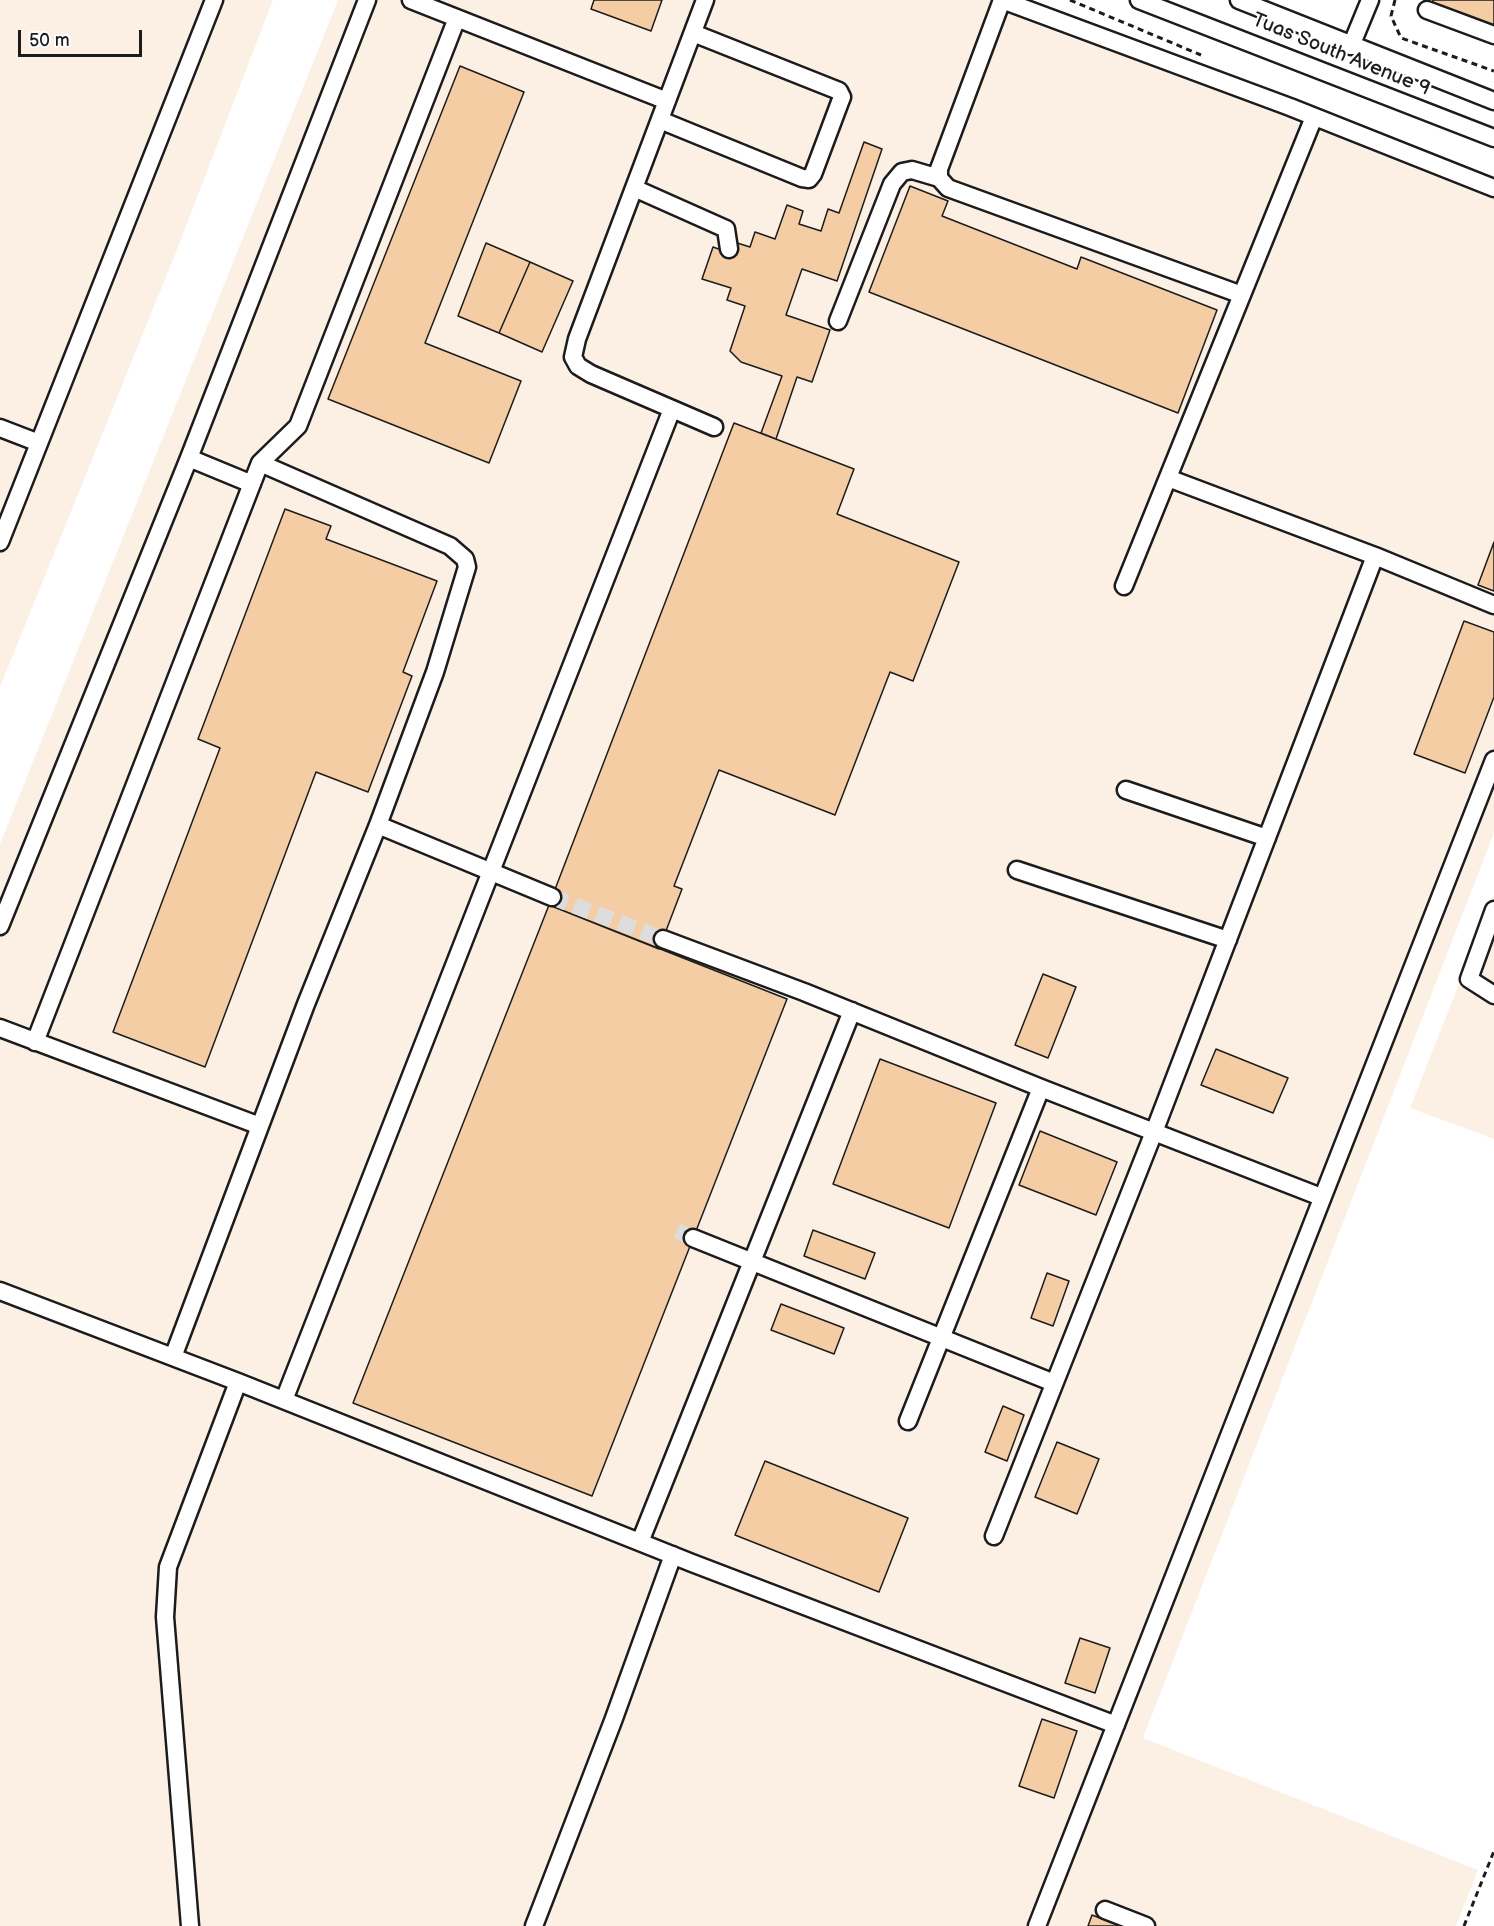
<!DOCTYPE html>
<style>
body{margin:0}
#map{position:relative;width:1494px;height:1926px;overflow:hidden;background:#fff;font-family:"Balsamiq Sans",sans-serif}
canvas{display:block}
.scale{position:absolute;left:18px;top:30px;width:124px;height:27px;box-sizing:border-box;border:3px solid #1c1c1c;border-top:0;padding-left:8px;font-size:18px;line-height:21px;white-space:nowrap;color:#1c1c1c;-webkit-text-stroke:4px #fff;paint-order:stroke}
</style>
<div id="map">
<canvas width="1494" height="1926"></canvas>
<div class="scale">50 m</div>
</div>
<script>
const ctx = document.querySelector('canvas').getContext('2d');
ctx.lineJoin = 'round';
function paint(path, color) { ctx.fillStyle = color; ctx.fill(path, 'evenodd'); }
const toPath = rows => new Path2D(rows.map(r => 'M' + r).join(''));
function trace(path, color, width, dash) { ctx.strokeStyle = color; ctx.lineWidth = width; ctx.lineCap = dash ? 'butt' : 'round'; ctx.setLineDash(dash || []); ctx.stroke(path); }
function label(font, color, halo, rows, align = 'center') {
  ctx.font = font + ' "Balsamiq Sans",sans-serif'; ctx.lineWidth = 4.5; ctx.setLineDash([]); ctx.textBaseline = 'middle'; ctx.strokeStyle = halo; ctx.fillStyle = color; for (const [text, x, y, turn = 0] of rows) {
    ctx.save(); ctx.translate(x, y); ctx.rotate((+turn || 0) * Math.PI / 180); ctx.textAlign = isNaN(turn) ? turn : align; if (halo) ctx.strokeText(text, 0, 0); ctx.fillText(text, 0, 0); ctx.restore();
  }
}
const built = toPath([
 [0,0,273,0,176,252,0,687],
 [338,0,1016,0,1494,180,1494,833,1143,1738,1478,1870,1456,1926,0,1926,0,844],
 [1494,895,1494,1139,1410,1108]
]);
const building = toPath([
 [594,0,662,0,651,31,591,9,594,0],
 [1433,0,1494,0,1494,31,1431,6,1433,0],
 [460,66,524,92,425,343,521,381,489,463,328,399,460,66],
 [864,142,882,149,837,281,802,269,786,315,830,330,812,382,797,377,776,439,761,433,782,376,741,362,730,351,745,306,727,300,731,288,702,279,713,247,730,253,734,242,750,247,755,232,775,239,787,205,803,211,799,224,821,231,828,209,839,213,864,142],
 [910,186,948,201,942,216,1077,269,1081,257,1217,310,1178,413,869,292,910,186],
 [486,243,530,262,499,333,458,316,486,243],
 [530,262,573,281,542,352,499,333,530,262],
 [734,423,854,469,837,514,959,562,913,681,890,672,835,815,719,770,674,886,682,889,659,949,549,905,734,423],
 [285,509,331,526,326,539,437,581,403,672,412,676,368,792,316,772,205,1067,113,1032,220,748,198,739,285,509],
 [1494,542,1494,591,1478,585,1494,542],
 [1464,621,1494,632,1494,697,1465,773,1414,754,1464,621],
 [549,905,787,999,592,1496,353,1403,549,905],
 [1043,974,1076,987,1048,1058,1015,1045,1043,974],
 [1216,1049,1288,1078,1273,1113,1201,1085,1216,1049],
 [880,1059,996,1103,949,1228,833,1184,880,1059],
 [1040,1131,1117,1162,1096,1215,1019,1185,1040,1131],
 [813,1230,875,1253,865,1279,804,1256,813,1230],
 [1047,1273,1069,1281,1053,1326,1031,1318,1047,1273],
 [781,1304,844,1328,834,1354,771,1330,781,1304],
 [1003,1406,1024,1415,1007,1461,985,1452,1003,1406],
 [1057,1442,1099,1459,1077,1514,1035,1497,1057,1442],
 [765,1461,908,1518,879,1592,735,1535,765,1461],
 [1080,1638,1110,1648,1095,1693,1065,1683,1080,1638],
 [1042,1719,1077,1731,1054,1798,1019,1786,1042,1719],
 [1092,1915,1121,1926,1088,1926,1092,1915]
]);
const minorTunnel = toPath([
 [552,897,663,939],
 [677,1231,693,1238]
]);
const path = toPath([
 [1070,0,1201,55],
 [1395,0,1391,16,1401,38,1494,71],
 [1464,1926,1494,1851]
]);
const minor = toPath([
 [411,0,667,101],
 [705,0,577,339,573,357,578,366,591,374,714,427],
 [1002,0,1290,107,1494,188],
 [1139,0,1494,138],
 [1239,0,1494,101],
 [1427,10,1494,35],
 [1351,46,1370,0],
 [660,120,802,178,809,179,813,174,840,102,842,97,839,91,693,33],
 [939,178,939,169,1002,0],
 [634,188,726,229,729,249],
 [838,321,892,184,902,172,912,170,939,178,948,188,1242,295],
 [0,428,39,443],
 [189,458,252,484],
 [1168,478,1375,556,1494,605],
 [0,542,214,0],
 [1124,586,1314,117],
 [1126,790,1267,838],
 [378,825,552,897],
 [1017,870,1228,940],
 [1494,910,1469,979,1494,995],
 [0,926,189,458,367,0],
 [663,939,804,992,1041,1088,1321,1197],
 [0,1028,260,1126],
 [35,1042,260,463,298,426,457,18],
 [693,1238,1054,1383],
 [0,1291,238,1382,692,1563,1116,1725],
 [173,1357,306,1004,378,825,435,672,467,567,465,559,450,546,260,463],
 [284,1400,672,409],
 [908,1421,1041,1088],
 [994,1536,1154,1132,1375,556],
 [640,1542,852,1011],
 [1105,1910,1146,1926],
 [190,1926,165,1617,168,1567,238,1382],
 [534,1926,613,1721,673,1555],
 [1037,1926,1494,760]
]);
const streetNames = [
 ["Tuas South Avenue 9",1341,55,22]
];
paint(built, '#fcf0e4');
paint(building, '#f5cda4');
trace(building, '#1c1c1c', 1.5);
trace(minorTunnel, '#ddd', 16, [16, 8]);
trace(minor, '#1c1c1c', 21);
trace(path, '#1c1c1c', 3, [6, 4.5]);
trace(minor, '#fff', 16);
label('20px', '#1c1c1c', '#fff', streetNames);
</script>
